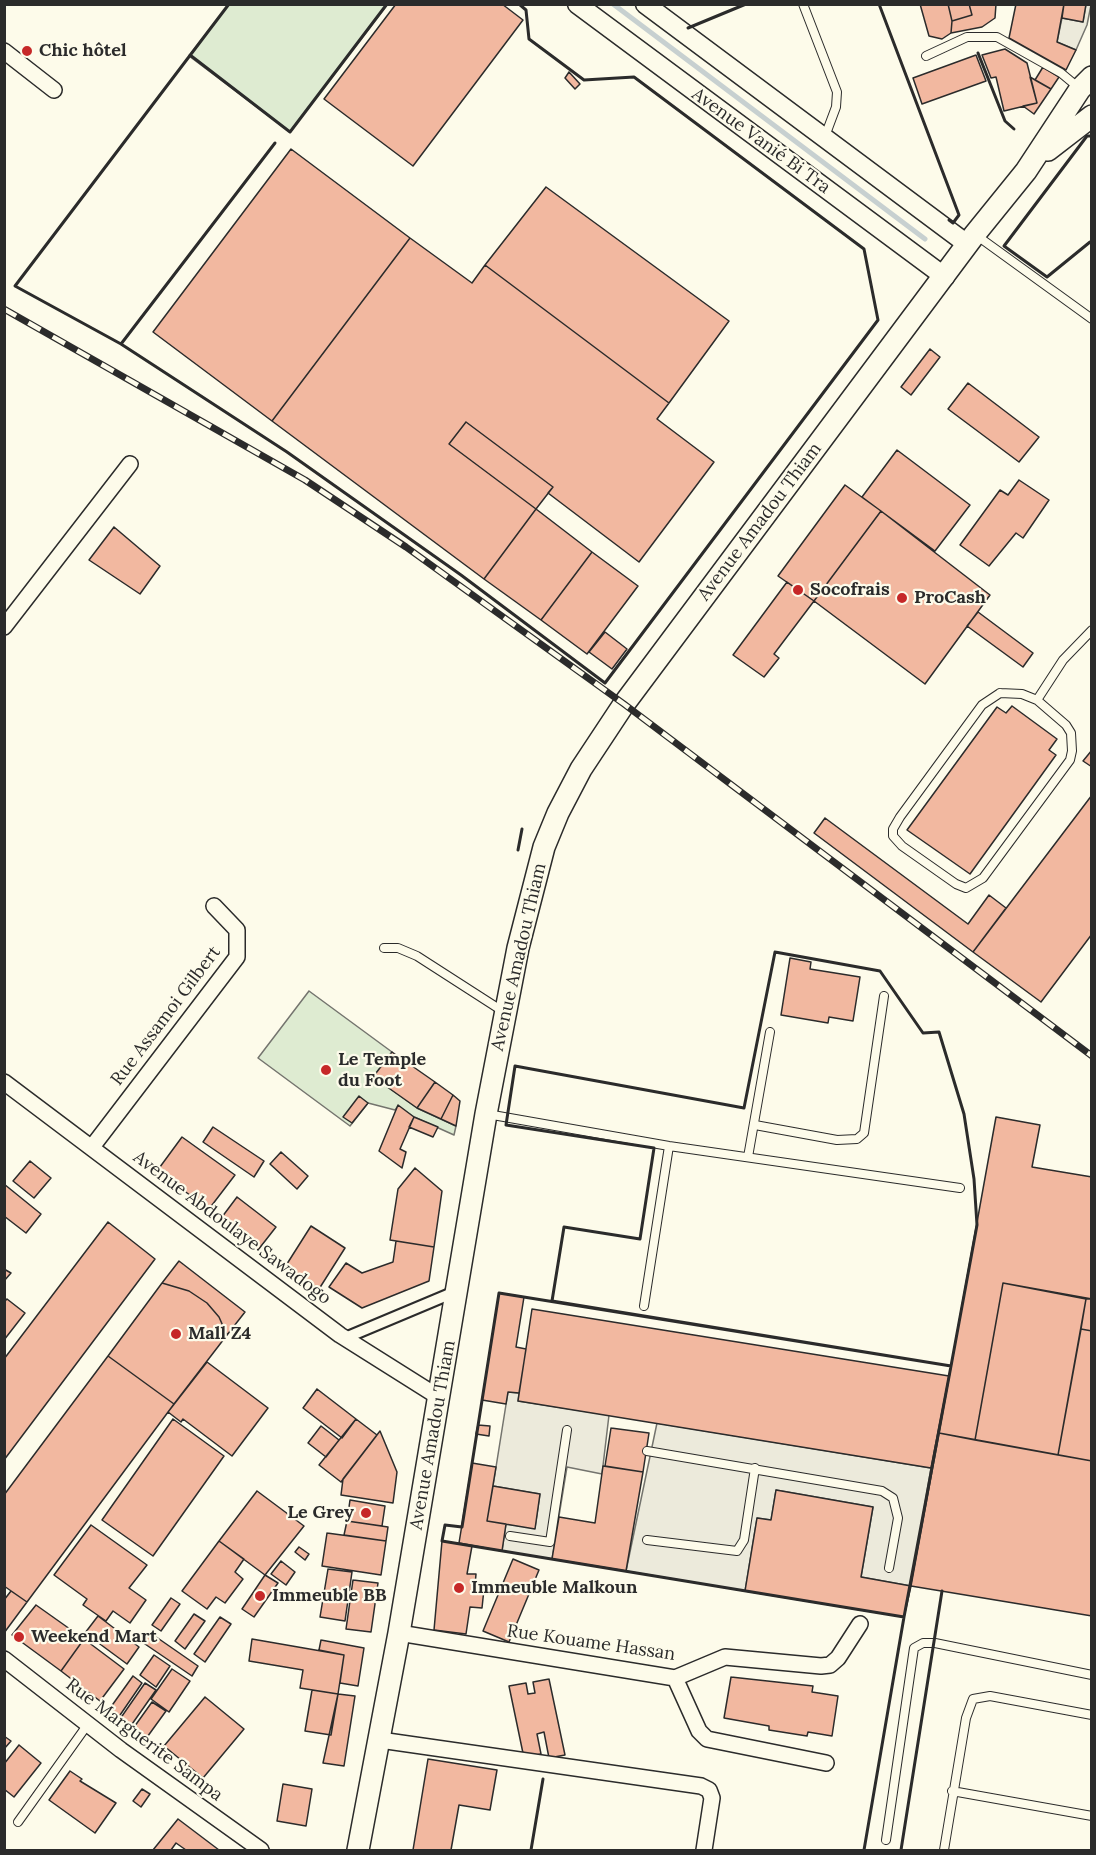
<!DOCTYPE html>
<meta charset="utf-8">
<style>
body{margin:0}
#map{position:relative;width:1096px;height:1855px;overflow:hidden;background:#fdfbea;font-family:Lora,serif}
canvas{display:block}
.frame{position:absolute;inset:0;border:6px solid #2b2b2b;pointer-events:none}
</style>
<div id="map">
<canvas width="1096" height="1855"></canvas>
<div class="frame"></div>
</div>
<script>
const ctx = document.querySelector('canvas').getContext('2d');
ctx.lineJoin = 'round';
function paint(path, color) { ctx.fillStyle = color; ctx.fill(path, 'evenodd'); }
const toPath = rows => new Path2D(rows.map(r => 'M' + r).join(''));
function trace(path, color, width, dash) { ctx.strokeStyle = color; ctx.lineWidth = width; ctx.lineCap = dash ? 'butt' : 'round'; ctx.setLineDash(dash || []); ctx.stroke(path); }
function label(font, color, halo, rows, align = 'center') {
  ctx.font = font + ' Lora,serif'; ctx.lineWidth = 4.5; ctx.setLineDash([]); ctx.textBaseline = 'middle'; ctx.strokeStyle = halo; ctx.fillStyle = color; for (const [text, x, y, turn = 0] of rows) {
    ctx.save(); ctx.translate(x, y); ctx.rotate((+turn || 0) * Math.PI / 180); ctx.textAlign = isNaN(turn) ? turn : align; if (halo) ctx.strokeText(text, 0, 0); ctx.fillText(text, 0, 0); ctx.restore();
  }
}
const green = toPath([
 [229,4,387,4,387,5,290,132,189,56,229,4],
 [309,991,392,1052,374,1077,417,1108,456,1126,454,1135,414,1117,398,1106,395,1110,368,1103,350,1126,258,1058,309,991]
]);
const parking = toPath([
 [1086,5,1091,5,1087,25,1076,50,1057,42,1062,18,1083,22,1086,5],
 [508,1392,519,1393,518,1401,609,1415,602,1474,567,1467,552,1559,502,1551,506,1524,535,1528,540,1494,493,1486,508,1392],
 [657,1423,931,1468,911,1586,861,1577,873,1507,776,1490,771,1520,757,1518,745,1591,626,1571,657,1423]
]);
const stream = toPath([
 [613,4,925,239]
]);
const building = toPath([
 [396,4,502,4,523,20,413,166,324,99,396,4],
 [920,4,948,4,952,21,951,33,942,39,929,36,920,4],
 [948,4,969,4,972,15,952,21,948,4],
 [969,4,996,4,995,18,982,27,951,33,952,21,972,15,969,4],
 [1016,4,1064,4,1057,42,1076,50,1066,70,1009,38,1016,4],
 [1064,4,1086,4,1083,22,1062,18,1064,4],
 [1005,49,1027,63,1037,103,1004,111,996,77,991,78,982,55,1005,49],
 [976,55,986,81,922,104,913,78,976,55],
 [1043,67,1059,77,1051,89,1035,80,1043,67],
 [569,72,580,84,575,89,565,78,569,72],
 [1030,77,1051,89,1034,114,1023,106,1037,103,1030,77],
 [291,149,410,238,272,421,153,332,291,149],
 [546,187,729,321,669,403,485,265,546,187],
 [410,238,472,283,485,265,669,403,657,419,714,462,639,562,548,493,553,487,466,422,449,444,536,509,484,579,272,421,410,238],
 [930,349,940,357,911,395,901,387,930,349],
 [968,383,1039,437,1019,462,948,409,968,383],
 [466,422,553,487,536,509,449,444,466,422],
 [897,450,970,505,935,551,862,497,897,450],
 [1019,480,1049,500,1023,538,1016,533,989,566,960,545,1000,490,1008,495,1019,480],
 [845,485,881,511,814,601,778,576,845,485],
 [536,509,592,552,541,620,484,579,536,509],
 [881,511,990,595,925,684,814,601,881,511],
 [114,527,160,566,140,594,89,560,114,527],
 [592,552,638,586,587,654,541,620,592,552],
 [787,582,814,601,774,654,779,658,764,677,733,655,787,582],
 [978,612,1033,653,1023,667,967,626,978,612],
 [605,632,627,649,612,669,589,652,605,632],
 [1012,706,1057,739,1049,750,1056,755,970,874,907,830,997,707,1006,713,1012,706],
 [1092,750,1092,767,1083,761,1092,750],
 [1092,795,1092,934,1041,1002,973,952,1092,795],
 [825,818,968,924,989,895,1006,908,973,952,814,833,825,818],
 [790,958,811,962,810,969,860,977,853,1021,829,1017,828,1023,781,1015,790,958],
 [392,1052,435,1082,417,1108,373,1077,392,1052],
 [435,1082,453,1095,441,1119,417,1108,435,1082],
 [453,1095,460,1101,456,1126,441,1119,453,1095],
 [359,1096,368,1103,352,1123,343,1117,359,1096],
 [398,1105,414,1117,400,1149,406,1152,402,1168,379,1151,398,1105],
 [414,1117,438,1127,433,1137,409,1127,414,1117],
 [996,1117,1040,1125,1032,1167,1092,1177,1092,1299,1003,1283,975,1440,939,1433,996,1117],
 [213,1127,264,1161,254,1177,203,1142,213,1127],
 [182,1137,235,1175,209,1209,157,1171,182,1137],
 [281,1152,308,1176,297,1189,270,1164,281,1152],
 [30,1161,51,1178,34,1198,13,1181,30,1161],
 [415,1168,442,1191,434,1247,390,1240,398,1189,415,1168],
 [4,1184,41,1214,26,1233,4,1216,4,1184],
 [237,1197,276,1227,258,1250,219,1221,237,1197],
 [108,1222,155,1259,4,1460,4,1359,108,1222],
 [311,1226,345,1248,319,1289,285,1267,311,1226],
 [396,1241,434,1247,429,1281,362,1308,329,1287,346,1263,362,1273,393,1262,396,1241],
 [179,1261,245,1312,227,1335,219,1317,207,1303,189,1291,162,1283,179,1261],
 [4,1269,11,1273,4,1281,4,1269],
 [162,1283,189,1291,207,1303,219,1317,227,1335,174,1404,108,1356,162,1283],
 [1003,1283,1086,1299,1058,1455,975,1440,1003,1283],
 [499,1293,524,1297,516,1347,526,1349,519,1393,508,1392,506,1404,482,1400,499,1293],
 [7,1299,25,1313,4,1340,4,1302,7,1299],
 [1086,1299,1092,1299,1092,1331,1081,1329,1086,1299],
 [532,1309,949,1376,931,1468,518,1401,532,1309],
 [1081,1329,1092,1331,1092,1461,1058,1455,1081,1329],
 [108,1356,174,1404,27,1602,4,1586,4,1495,108,1356],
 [207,1362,268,1408,232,1456,183,1419,181,1422,168,1412,207,1362],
 [317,1389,356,1419,342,1438,303,1408,317,1389],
 [173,1419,224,1456,153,1556,102,1520,173,1419],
 [356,1419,377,1435,341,1482,319,1465,356,1419],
 [478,1425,490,1426,489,1436,476,1434,478,1425],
 [321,1426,339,1440,326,1457,308,1443,321,1426],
 [611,1428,649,1433,643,1472,605,1466,611,1428],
 [380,1431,397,1472,393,1503,341,1495,343,1479,380,1431],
 [939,1433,1092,1461,1092,1616,911,1586,939,1433],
 [472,1463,496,1467,487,1521,506,1524,502,1551,459,1543,472,1463],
 [603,1466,643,1472,626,1571,552,1559,559,1517,595,1523,603,1466],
 [493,1486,540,1494,535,1529,487,1521,493,1486],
 [776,1490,873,1507,861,1577,911,1586,904,1617,745,1591,757,1518,771,1520,776,1490],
 [257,1491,304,1526,265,1575,219,1541,257,1491],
 [350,1500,385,1506,382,1526,347,1521,350,1500],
 [347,1521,388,1527,386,1541,344,1535,347,1521],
 [91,1525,147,1565,129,1588,146,1600,130,1623,113,1611,106,1621,83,1605,87,1599,54,1575,91,1525],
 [327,1533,386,1541,381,1575,322,1566,327,1533],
 [219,1541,244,1559,235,1572,243,1579,225,1603,216,1597,207,1609,182,1591,219,1541],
 [442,1541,472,1546,467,1574,476,1574,475,1586,484,1589,482,1608,470,1607,466,1634,434,1630,442,1541],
 [299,1547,309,1554,305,1560,295,1552,299,1547],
 [513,1559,539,1570,509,1642,483,1631,513,1559],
 [281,1561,295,1572,286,1585,271,1574,281,1561],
 [328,1569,352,1572,345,1621,320,1617,328,1569],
 [265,1575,278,1583,254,1617,242,1609,265,1575],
 [353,1580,378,1583,371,1632,346,1629,353,1580],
 [11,1591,27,1602,4,1633,4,1600,11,1591],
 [171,1598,180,1604,161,1631,152,1625,171,1598],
 [36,1605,84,1639,61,1671,12,1635,36,1605],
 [194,1614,205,1621,185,1649,175,1641,194,1614],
 [98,1616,139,1647,127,1664,85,1633,98,1616],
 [220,1617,231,1624,205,1662,194,1654,220,1617],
 [149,1632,198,1666,192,1676,142,1642,149,1632],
 [84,1639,124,1669,100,1701,61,1671,84,1639],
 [252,1639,344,1655,338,1694,300,1688,303,1670,249,1661,252,1639],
 [321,1640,364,1648,358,1686,340,1683,344,1655,319,1650,321,1640],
 [154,1655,170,1666,156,1687,140,1675,154,1655],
 [172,1669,190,1681,169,1712,151,1699,172,1669],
 [133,1676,142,1683,118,1718,108,1711,133,1676],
 [731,1677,813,1686,812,1692,838,1696,832,1736,808,1732,807,1736,769,1730,769,1726,724,1718,731,1677],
 [549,1679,565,1755,549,1758,544,1732,537,1734,541,1754,524,1758,509,1686,526,1683,528,1694,535,1693,533,1682,549,1679],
 [145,1683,156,1690,130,1727,120,1719,145,1683],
 [312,1690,338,1694,331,1735,305,1731,312,1690],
 [338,1694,355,1696,344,1766,323,1763,338,1694],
 [205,1697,244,1729,203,1778,164,1746,205,1697],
 [152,1702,166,1711,145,1740,132,1730,152,1702],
 [4,1736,11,1741,4,1749,4,1736],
 [19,1745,41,1763,14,1797,4,1789,4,1764,19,1745],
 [428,1759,497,1770,490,1810,459,1805,451,1850,413,1850,428,1759],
 [70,1771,82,1779,80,1781,116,1803,95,1833,49,1800,70,1771],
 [283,1784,312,1789,306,1826,277,1821,283,1784],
 [142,1789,150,1794,141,1807,133,1801,142,1789],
 [178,1819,219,1850,186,1850,176,1843,171,1850,153,1850,178,1819]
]);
const service = toPath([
 [803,4,837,92,836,107,824,139],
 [926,56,967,37,997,37,1061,73,1079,88],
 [976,235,1092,319],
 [1000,693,1022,694,1037,700,1066,725,1071,733,1072,751,1070,760,983,878,966,888,956,884,902,846,893,836,893,829,900,817,982,705,1000,693],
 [1037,700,1063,660,1092,630],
 [384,948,398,948,417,956,504,1012],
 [487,1114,669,1146,960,1188],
 [755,1125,837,1140,857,1139,864,1133,884,996],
 [748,1157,770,1032],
 [644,1306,669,1146],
 [647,1451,882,1491,893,1498,898,1518,889,1568],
 [510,1536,550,1542,567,1430],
 [647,1540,737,1551,744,1540,755,1468],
 [952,1791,1092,1816],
 [18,1822,88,1724],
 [886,1840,914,1648,923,1643,935,1643,1092,1675],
 [944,1850,966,1718,973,1699,990,1696,1092,1715]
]);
const pedestrian = toPath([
 [345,1338,457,1291]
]);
const minor = toPath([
 [4,51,54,90],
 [4,627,130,464],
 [4,1082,340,1335,440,1398],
 [92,1147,237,957,237,930,214,906],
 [399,1633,675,1678,725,1657,821,1666,830,1665,838,1658,860,1624],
 [4,1659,121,1750,261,1850],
 [675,1678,699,1731,707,1739,826,1763],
 [380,1740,701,1786,709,1790,712,1798,704,1850]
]);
const tertiary = toPath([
 [577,4,945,277],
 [645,4,967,244]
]);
const secondary = toPath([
 [1048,150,1092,116],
 [358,1850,399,1633,486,1114,518,948,544,847,558,813,581,769,624,704,975,234,1026,171,1080,89,1092,77]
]);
const rail = toPath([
 [4,309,305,480,406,547,624,704,1092,1056]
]);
const wall = toPath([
 [229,4,15,286,121,344,287,452,461,575,605,683,878,320,864,249,634,77,584,80,529,39,526,10,519,4],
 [879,4,959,215,953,223,949,220],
 [688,28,746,4],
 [978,53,1005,121,1014,129],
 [190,55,290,132,387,4],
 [1090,242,1047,277,1004,246,1087,136,1092,136],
 [121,344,275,143],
 [518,850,522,829],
 [775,952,880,971,923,1033,939,1032,964,1114,974,1179,977,1225,951,1366,552,1301,564,1227,640,1239,654,1148,506,1125,515,1066,744,1108,775,952],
 [499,1293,951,1366,904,1617,442,1541,445,1525,462,1527,499,1293],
 [531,1850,543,1779],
 [864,1850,904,1617],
 [901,1850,942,1591]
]);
const markers = [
 [27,51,6,"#c62828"],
 [798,590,6,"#c62828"],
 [902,598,6,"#c62828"],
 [326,1070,6,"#c62828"],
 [176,1334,6,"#c62828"],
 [366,1513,6,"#c62828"],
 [459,1588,6,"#c62828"],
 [260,1596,6,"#c62828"],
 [19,1637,6,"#c62828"]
];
const poiNames = [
 ["Chic hôtel",39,51],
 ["Socofrais",810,590],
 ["ProCash",914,598],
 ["Le Temple",338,1060],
 ["du Foot",338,1081],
 ["Mall Z4",188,1334],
 ["Le Grey",354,1513,"right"],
 ["Immeuble Malkoun",471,1588],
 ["Immeuble BB",272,1596],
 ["Weekend Mart",31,1637]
];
const streetNames = [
 ["Avenue Vanié Bi Tra",761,141,36],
 ["Avenue Amadou Thiam",760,522,-53],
 ["Avenue Amadou Thiam",519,957,-77],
 ["Rue Assamoi Gilbert",166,1016,-53],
 ["Avenue Abdoulaye Sawadogo",232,1228,37],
 ["Avenue Amadou Thiam",433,1435,-80],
 ["Rue Kouame Hassan",591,1643,8],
 ["Rue Marguerite Sampa",144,1740,37]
];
paint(green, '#deebd1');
trace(green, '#74746e', 1.5);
paint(parking, '#eceadb');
trace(parking, '#74746e', 1.5);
trace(stream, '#c7d0d0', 5);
paint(building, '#f2b8a0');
trace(building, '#2b2b2b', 1.5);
trace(service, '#2b2b2b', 10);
trace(pedestrian, '#2b2b2b', 14);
trace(minor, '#2b2b2b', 18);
trace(tertiary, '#2b2b2b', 21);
trace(secondary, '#2b2b2b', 24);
trace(service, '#fdfbea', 8);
trace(pedestrian, '#fdfbea', 10);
trace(minor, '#fdfbea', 15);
trace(tertiary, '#fdfbea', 18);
trace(secondary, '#fdfbea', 21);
trace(rail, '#2b2b2b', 7);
trace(rail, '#fdfbea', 4.5, [14]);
trace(wall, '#2b2b2b', 3);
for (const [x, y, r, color] of markers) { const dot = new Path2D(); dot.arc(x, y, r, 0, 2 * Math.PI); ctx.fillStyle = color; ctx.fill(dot); trace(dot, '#fdfbea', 2); }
label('bold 18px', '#2b2b2b', '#fdfbea', poiNames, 'left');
label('18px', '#2b2b2b', '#fdfbea', streetNames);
</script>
